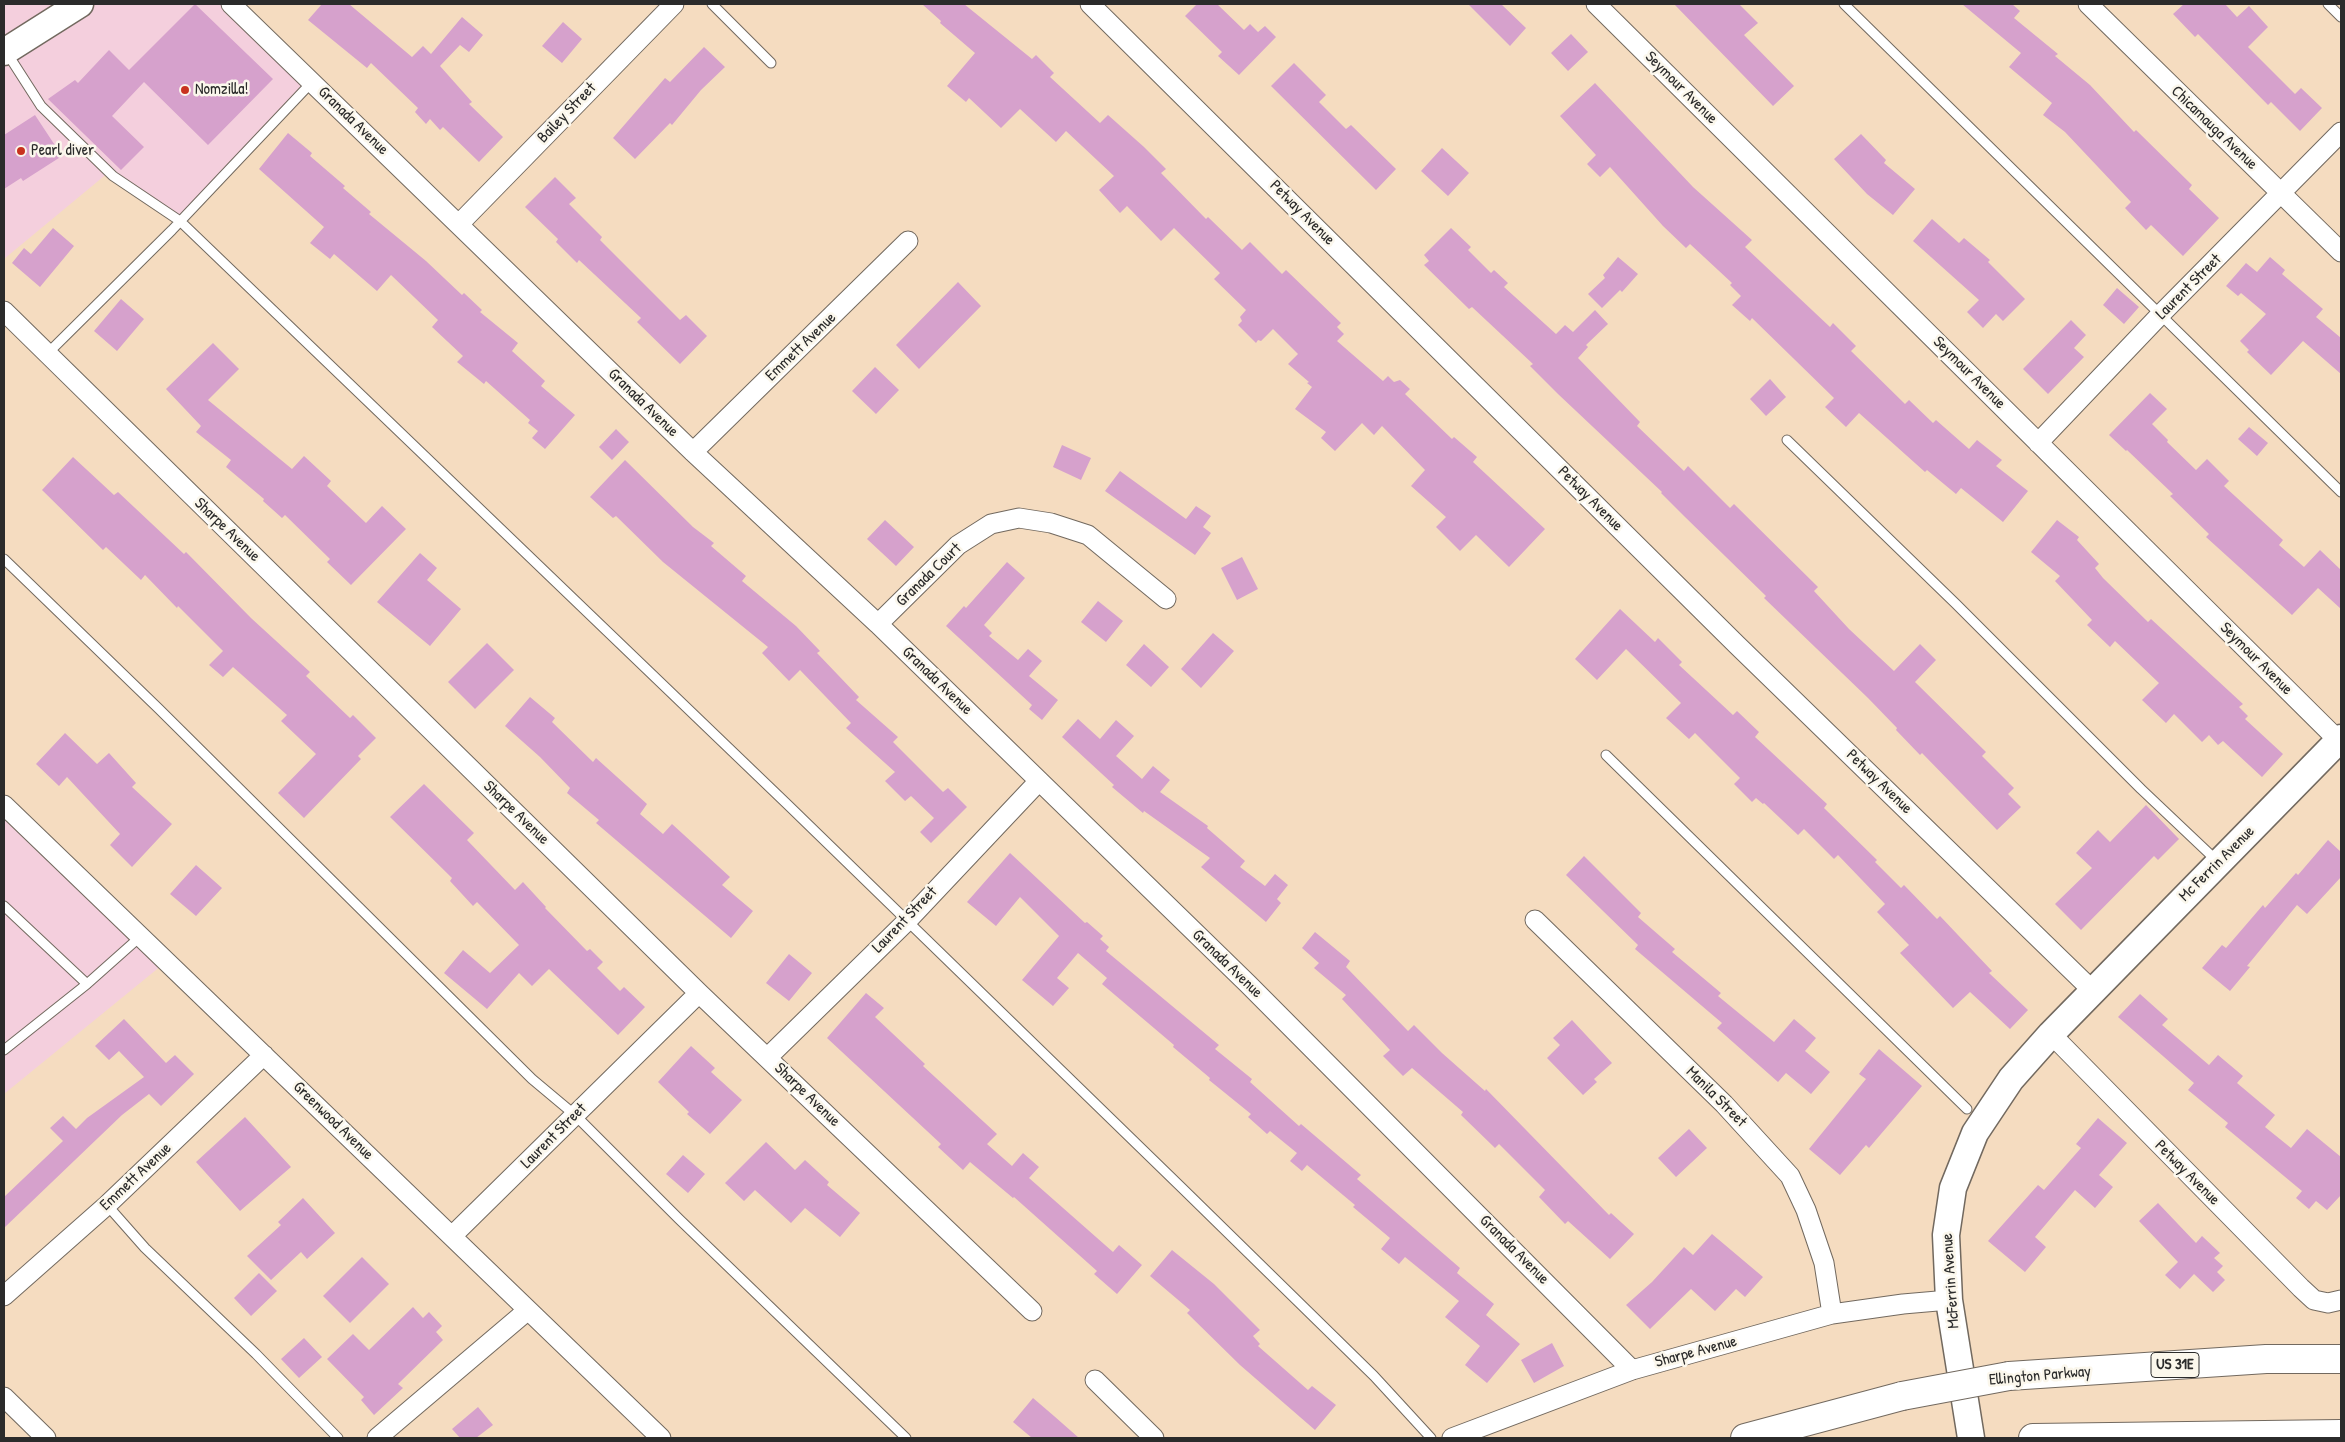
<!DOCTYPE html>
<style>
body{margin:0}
#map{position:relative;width:2345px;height:1442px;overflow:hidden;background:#f5dcc0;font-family:"Patrick Hand",sans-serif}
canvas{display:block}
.frame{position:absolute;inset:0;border:5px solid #2b2b2b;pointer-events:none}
</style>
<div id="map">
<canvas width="2345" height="1442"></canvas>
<div class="frame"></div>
</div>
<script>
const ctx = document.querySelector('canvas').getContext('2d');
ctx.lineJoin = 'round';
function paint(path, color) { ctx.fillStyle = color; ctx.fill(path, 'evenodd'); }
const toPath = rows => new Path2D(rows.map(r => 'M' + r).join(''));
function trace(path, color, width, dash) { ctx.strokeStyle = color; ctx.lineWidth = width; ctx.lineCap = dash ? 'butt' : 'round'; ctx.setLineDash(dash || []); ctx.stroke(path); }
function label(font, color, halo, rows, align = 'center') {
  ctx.font = font + ' "Patrick Hand",sans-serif'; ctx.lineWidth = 5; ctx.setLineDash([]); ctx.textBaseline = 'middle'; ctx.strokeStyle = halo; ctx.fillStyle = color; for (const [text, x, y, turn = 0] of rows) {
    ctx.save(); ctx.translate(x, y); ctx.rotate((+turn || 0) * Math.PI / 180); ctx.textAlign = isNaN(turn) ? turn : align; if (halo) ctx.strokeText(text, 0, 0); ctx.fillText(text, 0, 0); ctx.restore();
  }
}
const built = toPath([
 [4,4,231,4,313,82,180,221,109,172,4,259],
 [4,805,167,961,4,1094]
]);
const building = toPath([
 [195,4,273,79,208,145,144,82,112,116,144,147,121,170,48,99,75,80,78,83,109,50,129,70],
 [322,4,349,4,412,57,423,46,431,54,462,17,483,35,469,52,460,45,440,66,472,102,469,104,503,137,479,162,443,127,440,130,430,119,426,124,415,112,418,108,371,63,367,68,308,20],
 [922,4,964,4,1032,59,1036,55,1054,73,1050,77,1100,123,1108,115,1144,147,1166,169,1161,173,1206,219,1208,217,1242,250,1250,242,1282,274,1286,270,1341,323,1337,327,1344,334,1337,341,1383,381,1388,376,1394,382,1400,380,1410,389,1405,394,1452,439,1454,437,1477,457,1473,462,1545,529,1509,567,1476,535,1460,551,1436,527,1446,517,1411,486,1425,470,1382,426,1374,435,1362,423,1335,451,1321,438,1326,432,1295,409,1312,387,1307,383,1309,382,1288,364,1298,354,1273,329,1261,341,1258,340,1256,343,1238,325,1242,321,1240,317,1246,310,1214,279,1220,273,1174,228,1161,241,1127,206,1120,213,1099,190,1114,176,1066,131,1056,142,1020,109,1001,128,969,98,966,102,947,86,975,53,940,23,941,21],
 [1197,4,1217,4,1244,30,1250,24,1258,32,1265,26,1276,37,1239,75,1218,56,1222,52,1185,16],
 [1468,4,1501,4,1526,28,1510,46],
 [1674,4,1739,4,1758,23,1744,35,1794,86,1773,106],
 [1962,4,2012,4,2020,11,2014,18,2058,54,2055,56,2090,85,2134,132,2136,130,2192,185,2189,189,2219,218,2183,256,2151,225,2146,230,2125,208,2131,202,2065,132,2043,115,2052,103,2009,67,2021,53],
 [2184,4,2225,4,2237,17,2249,6,2268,27,2248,47,2295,94,2301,88,2322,108,2300,131,2271,102,2268,105,2198,34,2195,37,2173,14],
 [563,22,582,39,562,63,542,46],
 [1571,34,1588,52,1568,71,1551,53],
 [704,47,725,67,701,90,672,125,670,123,635,159,613,138,665,78,670,82],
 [1294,63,1326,95,1319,102,1346,129,1351,125,1396,169,1376,190,1271,86],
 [1595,83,1693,187,1752,240,1745,247,1830,327,1833,323,1856,346,1851,351,1905,404,1909,400,1933,423,1936,420,1969,449,1977,440,2002,460,1996,466,2028,491,2003,522,1961,488,1956,494,1927,470,1925,472,1859,413,1846,427,1825,407,1834,398,1752,318,1750,321,1732,305,1741,296,1730,285,1732,283,1690,244,1686,248,1663,226,1610,167,1600,177,1587,164,1596,155,1560,116],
 [35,115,62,156,23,181,21,178,4,189,4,135],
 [288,133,312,153,310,156,345,186,343,188,371,212,369,214,426,261,462,295,464,293,482,310,480,312,518,343,512,351,545,381,541,386,575,415,545,449,532,438,538,431,528,423,530,420,486,381,484,384,457,362,463,356,432,327,438,320,391,275,377,291,334,254,330,259,310,243,324,227,259,169],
 [1861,134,1886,160,1884,163,1915,189,1893,215,1867,194,1834,159],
 [1442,148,1469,173,1448,196,1421,171],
 [555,177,576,198,569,204,602,237,600,240,680,320,686,315,707,336,680,364,637,322,641,318,579,260,577,263,556,242,558,239,525,207],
 [1932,219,1959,243,1964,238,1990,260,1988,262,2025,299,2003,321,1996,314,1983,328,1967,312,1979,300,1913,241],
 [53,228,74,246,40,287,12,263,24,248,31,254],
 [1451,228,1471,247,1468,250,1491,273,1494,270,1508,283,1504,287,1556,334,1565,325,1573,332,1595,310,1608,324,1586,345,1588,347,1578,358,1640,422,1637,426,1684,471,1688,466,1730,508,1734,504,1818,587,1814,591,1849,629,1894,671,1920,644,1936,660,1915,682,1986,752,1982,756,2014,788,2008,794,2021,807,1997,830,1922,753,1920,755,1896,730,1897,728,1868,698,1764,598,1766,596,1684,516,1661,493,1662,492,1558,394,1530,366,1533,364,1472,307,1469,309,1424,265,1429,261,1424,255],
 [1618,257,1638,274,1622,292,1620,290,1602,308,1588,294,1605,278,1603,275],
 [2270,257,2285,270,2282,274,2323,309,2316,317,2341,338,2341,374,2303,341,2271,375,2247,352,2249,350,2240,341,2266,314,2241,293,2238,296,2226,286,2246,263,2257,272],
 [958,282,981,306,919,369,896,345],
 [2117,288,2139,307,2124,324,2103,305],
 [121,299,144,319,117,351,94,331],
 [2071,320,2086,335,2074,348,2084,357,2048,394,2023,369],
 [213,343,239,369,208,400,292,469,304,456,331,481,327,486,366,523,382,506,406,529,351,585,327,562,330,559,285,515,282,518,263,501,264,499,226,467,231,460,196,432,201,426,166,389],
 [875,367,899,390,876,414,852,391],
 [1770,379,1786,397,1766,416,1750,399],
 [2150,393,2167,409,2152,424,2168,440,2167,442,2196,470,2207,459,2229,481,2224,486,2283,540,2279,545,2304,567,2320,550,2341,570,2341,609,2318,588,2292,615,2206,537,2209,534,2170,496,2173,494,2127,450,2126,451,2109,435],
 [2249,427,2268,443,2257,456,2238,439],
 [616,429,629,442,612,460,599,447],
 [1062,445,1091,458,1081,480,1053,467],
 [73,457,114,495,118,492,184,554,186,552,251,618,310,672,306,676,350,718,353,715,376,738,358,756,361,759,304,818,278,793,316,754,281,721,287,715,233,667,223,677,209,665,223,651,178,606,177,608,145,575,141,580,106,547,103,550,42,490],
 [625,460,693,527,714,543,711,546,746,576,742,581,796,626,820,651,817,653,859,697,856,700,898,737,893,742,943,792,948,788,967,807,931,843,920,832,934,818,911,796,905,801,885,781,895,772,846,728,851,723,800,670,789,681,762,653,768,647,663,562,616,516,613,518,590,497],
 [1120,471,1186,519,1196,506,1211,516,1203,527,1211,533,1195,555,1105,491],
 [885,520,914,547,896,566,867,539],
 [2057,520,2079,537,2077,540,2099,564,2095,568,2103,578,2148,622,2151,619,2243,704,2239,707,2248,716,2245,719,2283,754,2262,777,2223,741,2218,745,2209,735,2202,742,2174,714,2166,723,2142,700,2159,683,2115,641,2110,647,2087,625,2092,620,2055,581,2060,576,2031,552],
 [420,553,437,568,427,580,461,609,430,646,377,602],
 [1242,557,1258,589,1237,600,1221,568],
 [1007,562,1025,578,984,625,992,633,989,636,1018,660,1028,649,1042,661,1029,676,1058,700,1042,720,1029,709,1032,705,946,626,964,606,966,608],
 [1098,601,1123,621,1106,642,1081,622],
 [1620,609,1655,642,1658,638,1682,662,1679,665,1733,715,1737,711,1759,732,1755,737,1827,804,1824,808,1877,860,1875,862,1901,888,1904,885,1937,919,1940,916,1992,971,1989,973,2028,1010,2010,1029,1970,992,1953,1008,1900,953,1909,945,1877,912,1885,904,1838,855,1834,859,1804,829,1798,835,1764,803,1763,804,1756,798,1752,802,1734,784,1740,778,1695,733,1689,739,1666,718,1681,703,1626,649,1597,680,1575,659],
 [1213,633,1234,651,1201,688,1181,669],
 [487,643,514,670,475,709,448,682],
 [1144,644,1169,667,1151,687,1126,665],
 [530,697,555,718,552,722,593,762,596,758,647,804,640,814,663,834,672,824,730,877,722,885,753,911,731,938,596,823,599,820,567,793,570,788,540,757,505,726],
 [1078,719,1100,739,1116,720,1134,736,1116,756,1142,779,1153,766,1170,780,1160,792,1208,826,1207,828,1245,861,1240,867,1265,886,1275,874,1288,885,1277,899,1281,903,1266,922,1201,867,1210,858,1144,811,1143,813,1112,787,1114,785,1062,737],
 [65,733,97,764,109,753,136,783,132,787,172,824,132,867,110,845,120,834,67,777,59,786,36,764],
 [424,784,474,833,467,840,515,890,523,882,546,907,545,908,587,951,590,949,603,962,597,968,620,991,624,987,645,1007,618,1035,549,969,532,986,519,973,487,1009,444,973,463,950,490,973,519,945,477,902,473,906,450,881,452,878,390,817],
 [2146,805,2179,839,2158,860,2154,856,2081,930,2055,904,2092,868,2076,853,2098,830,2110,842],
 [2328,840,2341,852,2341,877,2307,914,2297,905,2247,966,2250,967,2230,991,2202,968,2222,945,2226,948,2263,905,2265,908,2296,873,2298,875],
 [1010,853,1085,923,1087,922,1103,936,1100,939,1109,947,1106,951,1219,1045,1215,1049,1252,1079,1250,1082,1299,1126,1301,1124,1361,1175,1357,1179,1460,1268,1457,1273,1494,1304,1486,1315,1520,1344,1487,1383,1465,1365,1480,1346,1445,1317,1459,1301,1405,1257,1399,1264,1381,1249,1390,1238,1353,1207,1355,1205,1307,1165,1302,1171,1290,1161,1297,1153,1270,1131,1267,1134,1248,1117,1251,1114,1209,1080,1210,1078,1173,1047,1174,1045,1102,984,1107,978,1078,953,1057,978,1069,988,1053,1006,1022,980,1059,936,1020,897,996,926,967,902],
 [1584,856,1641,913,1638,917,1675,949,1672,952,1721,993,1718,996,1774,1042,1794,1019,1816,1038,1805,1051,1830,1072,1811,1094,1786,1073,1778,1082,1717,1028,1722,1023,1635,949,1638,945,1566,875],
 [196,865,222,888,196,916,170,894],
 [1315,932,1350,961,1346,967,1408,1031,1414,1025,1442,1053,1485,1091,1486,1089,1609,1215,1611,1213,1634,1234,1610,1259,1568,1221,1565,1224,1539,1197,1545,1190,1499,1144,1495,1148,1461,1115,1463,1112,1412,1068,1403,1076,1383,1056,1390,1050,1342,999,1346,995,1314,968,1319,963,1302,948],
 [789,954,812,973,789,1001,766,983],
 [866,993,884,1008,875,1017,925,1064,923,1066,997,1134,987,1144,1012,1166,1023,1153,1039,1167,1029,1178,1113,1252,1119,1245,1142,1265,1117,1294,1094,1274,1097,1271,1014,1197,1013,1198,970,1162,963,1170,938,1147,941,1144,827,1038],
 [2140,994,2168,1019,2162,1025,2209,1065,2218,1055,2243,1076,2237,1083,2275,1115,2265,1127,2291,1148,2307,1129,2341,1157,2341,1195,2327,1210,2316,1201,2309,1209,2296,1198,2302,1191,2225,1127,2228,1123,2188,1090,2194,1083,2118,1017],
 [124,1019,166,1063,175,1055,194,1074,161,1106,149,1094,122,1115,4,1228,4,1197,63,1141,50,1128,63,1116,76,1129,87,1118,144,1077,119,1051,109,1060,95,1046],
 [1572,1020,1612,1063,1594,1079,1597,1082,1583,1095,1547,1058,1560,1045,1553,1038],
 [691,1046,715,1068,711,1072,742,1100,710,1134,687,1114,689,1112,658,1082],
 [1879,1049,1922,1086,1869,1148,1866,1145,1840,1175,1809,1149,1866,1079,1859,1074],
 [245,1117,291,1167,240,1211,196,1162],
 [2098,1118,2127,1143,2099,1175,2113,1187,2095,1208,2075,1190,2035,1237,2046,1247,2025,1272,1988,1241,2038,1185,2044,1190,2081,1148,2076,1144],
 [1689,1129,1707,1148,1676,1177,1658,1158],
 [766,1142,795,1170,805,1160,829,1182,827,1185,860,1213,840,1237,805,1208,791,1223,755,1190,744,1201,725,1183],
 [683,1155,705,1174,688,1193,666,1174],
 [303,1198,335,1233,307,1259,301,1252,271,1280,247,1256,281,1225,278,1222],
 [2158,1203,2196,1243,2202,1236,2220,1253,2214,1258,2223,1266,2217,1272,2225,1280,2213,1292,2194,1274,2180,1289,2165,1275,2178,1262,2139,1221],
 [1712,1234,1763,1277,1745,1297,1736,1289,1715,1311,1691,1289,1650,1329,1626,1305,1652,1282,1684,1247,1693,1255],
 [1172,1250,1214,1284,1260,1330,1253,1336,1260,1344,1258,1346,1308,1390,1312,1386,1336,1405,1315,1430,1240,1365,1187,1313,1190,1310,1150,1276],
 [362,1257,389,1284,350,1323,323,1296],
 [259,1273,277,1291,251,1316,234,1298],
 [413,1307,423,1318,429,1312,442,1326,436,1332,443,1340,398,1384,403,1388,374,1415,361,1400,364,1397,327,1359,353,1334,369,1350],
 [304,1338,322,1357,299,1378,281,1359],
 [1552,1343,1564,1366,1534,1383,1521,1360],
 [1033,1398,1054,1416,1079,1438,1032,1438,1013,1422],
 [478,1407,493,1425,476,1438,460,1438,452,1429]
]);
const lane = toPath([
 [712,4,771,63],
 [1844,4,2341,492],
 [2328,4,2341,17],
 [7,53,41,106,113,176,180,221,788,805,1182,1188,1374,1376,1431,1438],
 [47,354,172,230,312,82],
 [1787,440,1956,604,2141,789,2216,860],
 [4,559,159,709,532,1079,575,1115,679,1219,906,1438],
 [1606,755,1967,1109],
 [4,906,87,984],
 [4,1050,87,984,141,936],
 [107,1205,145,1248,256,1354,338,1438]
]);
const street = toPath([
 [231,4,693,452,878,624,1248,984,1632,1370],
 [1090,4,1737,645,2092,990],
 [1596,4,2341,743],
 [2088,4,2341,252],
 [460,223,674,4],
 [4,311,699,993,1032,1311],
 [2038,443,2161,314,2341,132],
 [693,452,908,241],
 [878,624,958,545,991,524,1019,518,1051,523,1088,535,1166,599],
 [4,805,661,1438],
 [1535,920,1724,1104,1790,1176,1806,1210,1824,1263,1832,1314],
 [2051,1034,2301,1288,2314,1300,2328,1303,2341,1300],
 [768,1057,906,922,1039,781],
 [452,1236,699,993],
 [4,1296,107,1205,264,1055],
 [1095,1380,1154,1438],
 [4,1397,46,1438],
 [377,1438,528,1310],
 [1452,1438,1632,1370,1832,1314,1903,1304,1949,1300]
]);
const secondary = toPath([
 [4,52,80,4],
 [1971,1438,1949,1300,1946,1235,1953,1188,1975,1133,2011,1079,2051,1034,2341,738]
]);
const highway = toPath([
 [2009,1376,2266,1359,2341,1359],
 [1745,1438,1902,1396],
 [2033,1438,2341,1434]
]);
const highwayBridge = toPath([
 [1902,1396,2009,1376]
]);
const markers = [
 [185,90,5,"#c8321e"],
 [21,151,5,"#c8321e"]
];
const shields = [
 [2175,1365,48]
];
const shieldNames = [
 ["US 31E",2175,1365]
];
const streetNames = [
 ["Seymour Avenue",1681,88,45],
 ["Bailey Street",567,113,-46],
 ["Granada Avenue",353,121,44],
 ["Chicamauga Avenue",2214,128,44],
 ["Petway Avenue",1302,213,45],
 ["Laurent Street",2189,287,-45],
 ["Emmett Avenue",801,347,-44],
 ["Seymour Avenue",1969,373,45],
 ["Granada Avenue",643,403,44],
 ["Petway Avenue",1590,499,45],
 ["Sharpe Avenue",227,530,44],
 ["Granada Court",929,575,-44],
 ["Seymour Avenue",2256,659,45],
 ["Granada Avenue",937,681,44],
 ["Petway Avenue",1879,782,44],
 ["Sharpe Avenue",516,813,44],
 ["Mc Ferrin Avenue",2217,864,-45],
 ["Laurent Street",905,920,-46],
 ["Granada Avenue",1227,964,44],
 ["Sharpe Avenue",807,1095,44],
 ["Manila Street",1716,1097,45],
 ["Greenwood Avenue",333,1121,44],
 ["Laurent Street",554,1136,-45],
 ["Petway Avenue",2187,1173,45],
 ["Emmett Avenue",136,1177,-43],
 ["Granada Avenue",1514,1250,45],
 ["McFerrin Avenue",1951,1281,-94],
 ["Sharpe Avenue",1696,1352,-15],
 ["Ellington Parkway",2040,1376,-5]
];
const poiNames = [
 ["Nomzilla!",195,90],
 ["Pearl diver",31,151]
];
paint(built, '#f4cfdd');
paint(building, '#d6a1cc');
trace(lane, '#72695f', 11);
trace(street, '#72695f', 21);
trace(secondary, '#72695f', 29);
trace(highway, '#72695f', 30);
trace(lane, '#fff', 9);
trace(street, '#fff', 19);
trace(secondary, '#fff', 26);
trace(highway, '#fff', 28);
trace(highwayBridge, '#72695f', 30, []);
trace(highwayBridge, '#fff', 28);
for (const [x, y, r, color] of markers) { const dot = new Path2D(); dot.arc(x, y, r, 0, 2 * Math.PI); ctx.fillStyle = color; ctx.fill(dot); trace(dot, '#fbf7ec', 2); }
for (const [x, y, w] of shields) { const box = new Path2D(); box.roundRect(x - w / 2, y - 12.5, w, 25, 4); ctx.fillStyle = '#fbf7ec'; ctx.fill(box); trace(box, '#2b2b2b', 1); }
label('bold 15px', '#2b2b2b', null, shieldNames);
label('16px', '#2b2b2b', '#fbf7ec', streetNames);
label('16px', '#2b2b2b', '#fbf7ec', poiNames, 'left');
</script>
